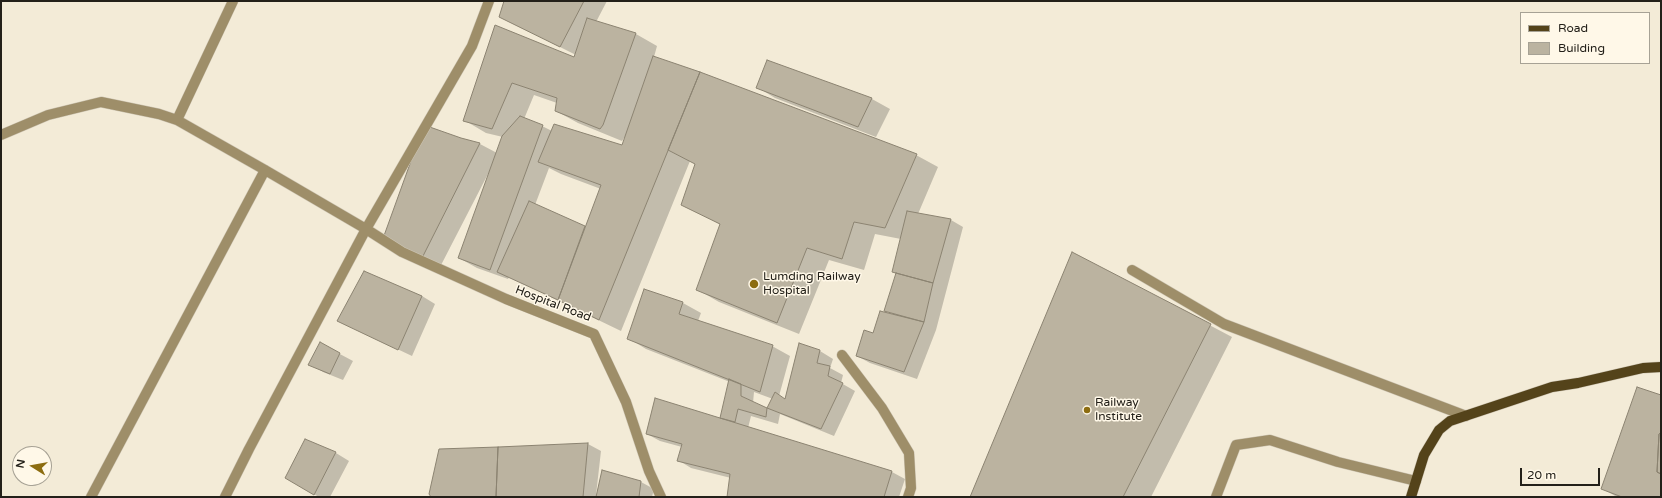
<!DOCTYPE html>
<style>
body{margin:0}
#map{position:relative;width:1662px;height:498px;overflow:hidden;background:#f3ebd7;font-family:"Varela Round",sans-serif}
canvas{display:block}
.frame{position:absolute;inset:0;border:2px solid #232019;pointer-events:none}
.legend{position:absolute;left:1520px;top:12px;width:130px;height:52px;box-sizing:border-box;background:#fff8e8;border:1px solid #a7a295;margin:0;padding:5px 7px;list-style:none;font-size:12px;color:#232019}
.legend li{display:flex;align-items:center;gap:8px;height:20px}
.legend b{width:20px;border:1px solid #a7a295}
.north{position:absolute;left:12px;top:446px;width:40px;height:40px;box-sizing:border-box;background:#fff8e8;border:1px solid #a7a295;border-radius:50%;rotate:281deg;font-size:11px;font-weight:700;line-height:16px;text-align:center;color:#232019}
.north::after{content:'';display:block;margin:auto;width:14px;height:18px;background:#8d6d10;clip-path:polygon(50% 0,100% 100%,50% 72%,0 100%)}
.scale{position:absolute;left:1520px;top:468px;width:80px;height:18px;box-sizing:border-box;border:2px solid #232019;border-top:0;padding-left:5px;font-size:12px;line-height:14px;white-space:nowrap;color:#232019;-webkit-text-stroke:3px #fff8e8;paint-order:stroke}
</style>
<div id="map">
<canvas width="1662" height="498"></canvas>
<div class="frame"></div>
<ul class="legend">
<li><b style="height:5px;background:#54431a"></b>Road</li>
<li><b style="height:11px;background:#bbb3a0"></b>Building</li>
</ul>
<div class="north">N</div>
<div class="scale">20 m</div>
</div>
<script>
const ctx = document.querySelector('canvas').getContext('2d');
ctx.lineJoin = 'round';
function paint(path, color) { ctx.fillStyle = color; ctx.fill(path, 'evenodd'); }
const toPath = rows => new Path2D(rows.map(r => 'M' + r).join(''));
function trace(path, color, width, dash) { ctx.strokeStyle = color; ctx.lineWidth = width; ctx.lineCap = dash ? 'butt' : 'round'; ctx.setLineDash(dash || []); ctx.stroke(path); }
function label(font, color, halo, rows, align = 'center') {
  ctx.font = font + ' "Varela Round",sans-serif'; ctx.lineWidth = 3; ctx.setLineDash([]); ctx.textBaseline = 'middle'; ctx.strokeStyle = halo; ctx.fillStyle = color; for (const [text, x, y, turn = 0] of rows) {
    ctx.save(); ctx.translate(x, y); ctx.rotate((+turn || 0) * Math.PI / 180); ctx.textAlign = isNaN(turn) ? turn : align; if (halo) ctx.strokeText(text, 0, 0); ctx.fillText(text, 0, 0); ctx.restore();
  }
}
const shadow = toPath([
 [505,1,607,1,596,22,636,34,657,46,654,57,916,155,938,167,918,214,951,220,963,227,936,330,917,379,870,363,857,356,874,334,894,315,886,310,897,274,893,272,901,239,875,234,864,270,829,260,799,334,719,302,698,290,721,225,683,205,696,164,690,161,621,331,509,277,508,279,477,268,459,258,490,173,489,172,439,269,400,254,461,139,480,144,497,153,503,137,486,133,464,120,495,26,575,59,576,55,500,17],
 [534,95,557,103,556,111,578,123,622,141,626,135,623,146,552,131,542,126,524,119],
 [549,168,561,174,601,189,586,228,535,205],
 [767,61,872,99,890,109,876,137,775,98,757,87],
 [1073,253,1232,337,1151,497,971,497],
 [364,272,422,296,435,304,412,356,338,321],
 [644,290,683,303,701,313,698,321,772,346,790,356,779,396,786,400,800,344,820,351,833,359,830,368,843,375,841,383,855,391,834,436,780,414,778,424,751,416,748,428,892,472,905,479,899,497,728,497,731,478,691,468,678,460,682,447,660,441,647,434,721,419,730,382,646,349,628,338],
 [754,392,773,399,767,409,753,403],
 [321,344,353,361,343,380,323,372,310,364],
 [1661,396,1661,497,1617,497,1603,489],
 [306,441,336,453,349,461,330,497,319,497,286,478],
 [588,444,601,451,596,495,641,482,654,489,652,497,432,497]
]);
const building = toPath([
 [504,1,584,1,560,47,499,17,504,1],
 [587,18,636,33,603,125,600,129,555,111,557,98,512,83,492,129,463,121,495,25,574,57,587,18],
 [653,56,700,72,599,320,558,300,601,185,538,162,554,124,622,145,653,56],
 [767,60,872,98,858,127,756,88,767,60],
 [700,72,917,154,885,228,854,222,842,259,807,248,777,323,696,290,720,224,681,205,695,164,668,150,700,72],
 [520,116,543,125,490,270,458,258,502,136,520,116],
 [424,125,461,138,480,143,421,260,381,244,424,125],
 [529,201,585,226,558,300,497,272,529,201],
 [907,211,951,219,933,283,892,272,907,211],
 [1072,252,1211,324,1123,497,970,497,1072,252],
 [364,271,422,296,398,350,337,321,364,271],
 [896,273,933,283,924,322,884,311,896,273],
 [644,289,683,302,679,314,773,345,760,392,627,339,644,289],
 [880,311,924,322,904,372,856,356,864,330,873,333,880,311],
 [320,342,340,353,330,374,308,365,320,342],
 [799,343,820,350,817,363,830,366,828,376,843,383,821,429,767,408,775,392,785,399,799,343],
 [729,379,741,384,741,396,767,408,766,417,738,409,735,422,720,418,729,379],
 [1637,387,1661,395,1661,432,1659,434,1657,472,1661,474,1661,497,1622,497,1601,489,1637,387],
 [655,398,892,471,884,497,727,497,730,474,677,461,682,444,646,434,655,398],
 [1661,432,1661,474,1657,472,1659,434,1661,432],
 [305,439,336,452,314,495,285,478,305,439],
 [588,443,583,497,496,497,498,447,588,443],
 [498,447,496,497,431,497,429,494,439,449,498,447],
 [602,470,641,481,639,497,596,497,602,470]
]);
const minor = toPath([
 [177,120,233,1],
 [1,135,48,115,101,102,159,114,177,120,265,170,366,229,402,252,506,299,594,334,626,402,649,471,661,497],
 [1132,270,1224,324,1466,416],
 [842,355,882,408,909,453,911,488,908,497],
 [91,497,265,170],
 [225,497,249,449,366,229,472,46,489,1],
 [1216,497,1236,445,1270,440,1338,462,1416,481]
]);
const major = toPath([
 [1411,497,1424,455,1439,430,1450,421,1552,387,1578,383,1643,368,1661,367]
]);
const markers = [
 [754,284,5,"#8d6d10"],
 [1087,410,4,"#8d6d10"]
];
const poiNames = [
 ["Lumding Railway",763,277],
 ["Hospital",763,291],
 ["Railway",1095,403],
 ["Institute",1095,417]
];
const streetNames = [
 ["Hospital Road",553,304,21]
];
paint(shadow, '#0003');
paint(building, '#bbb3a0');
trace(building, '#8b8371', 1);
trace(minor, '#cec6b5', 11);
trace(major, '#cec6b5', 11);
trace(minor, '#9e8e69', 10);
trace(major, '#54431a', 10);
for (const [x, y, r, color] of markers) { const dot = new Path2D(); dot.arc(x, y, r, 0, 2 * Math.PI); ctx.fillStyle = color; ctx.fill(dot); trace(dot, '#fff8e8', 1.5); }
label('12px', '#232019', '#fff8e8', poiNames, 'left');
label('12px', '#232019', '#fff8e8', streetNames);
</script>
